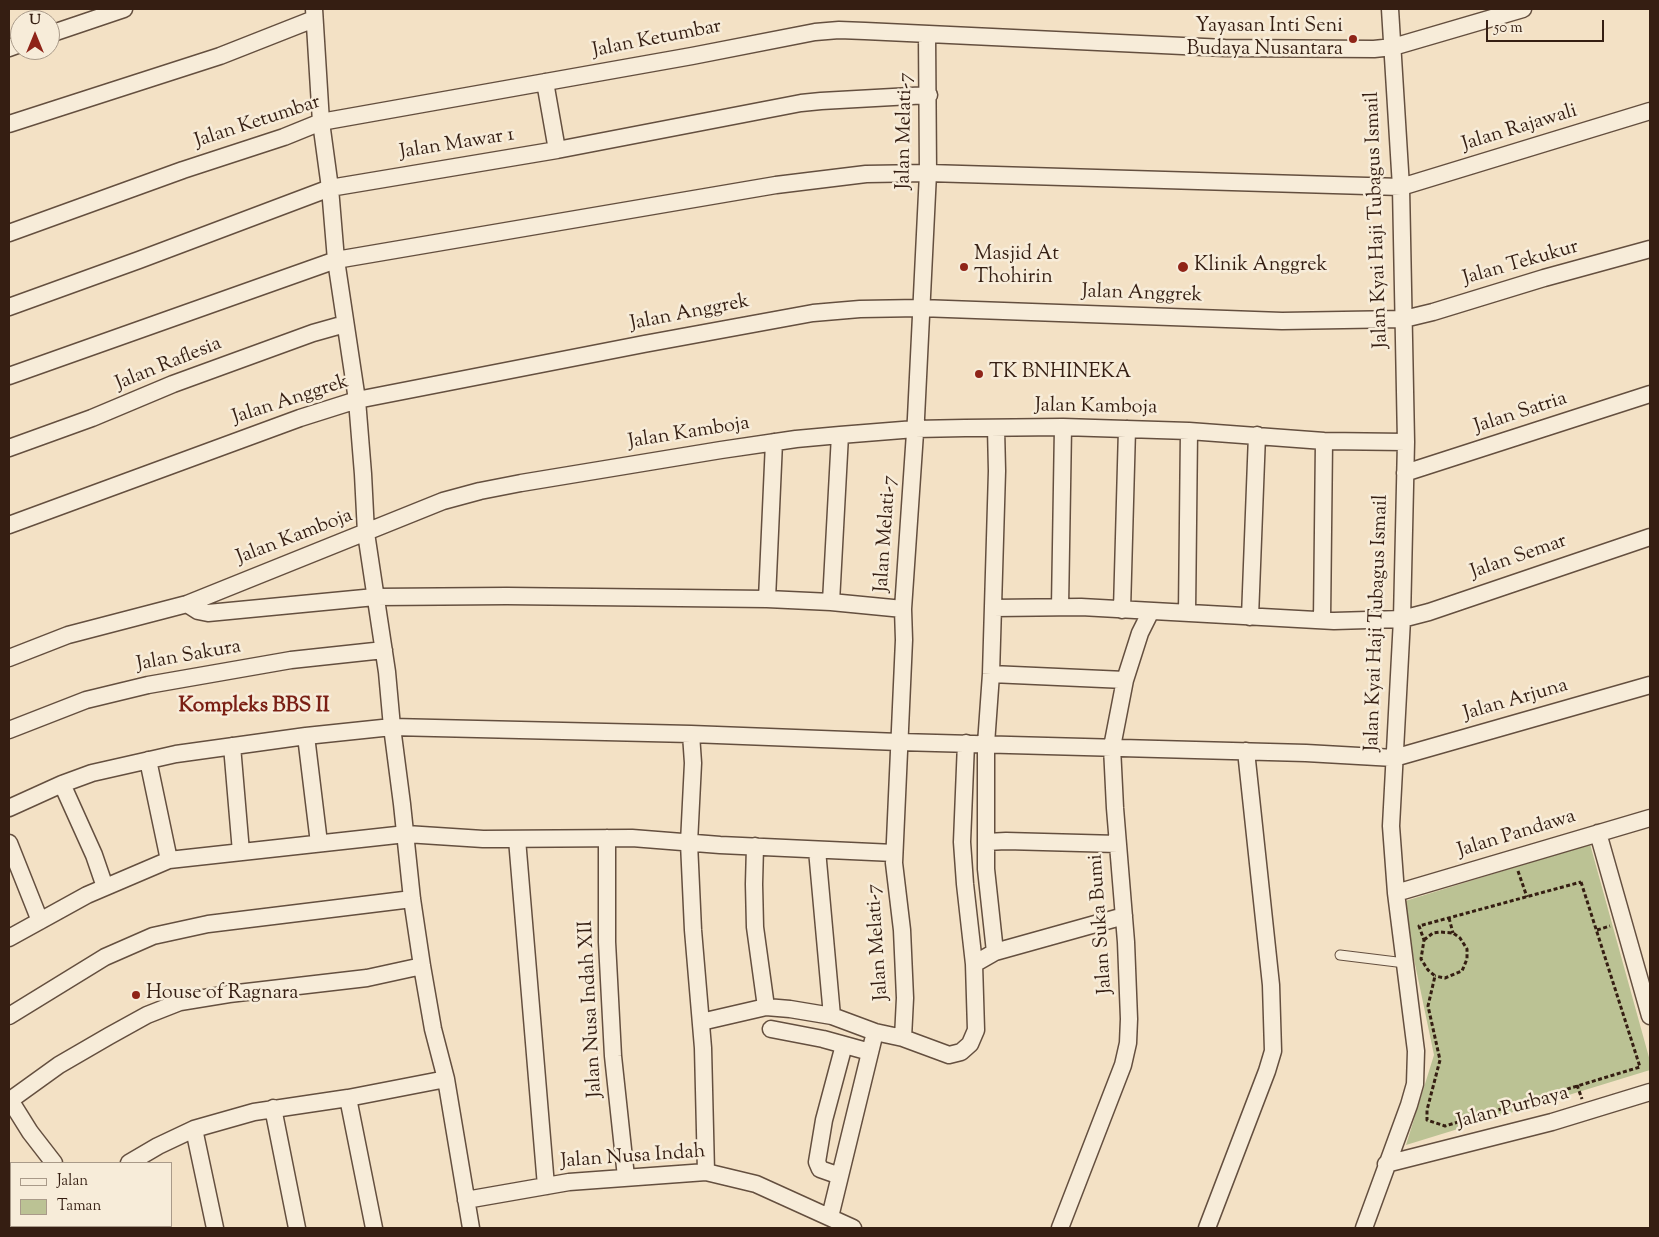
<!DOCTYPE html>
<style>
body{margin:0}
#map{position:relative;width:1659px;height:1237px;overflow:hidden;background:#f3e1c5;font-family:"Sorts Mill Goudy",serif}
canvas{display:block}
.frame{position:absolute;inset:0;border:10px solid #351e12;pointer-events:none}
.legend{position:absolute;left:10px;top:1162px;width:162px;height:65px;box-sizing:border-box;background:#f7ecd9;border:1px solid #a99a89;margin:0;padding:6px 9px;list-style:none;font-size:15px;color:#351e12}
.legend li{display:flex;align-items:center;gap:10px;height:25px}
.legend b{width:25px;border:1px solid #a99a89}
.north{position:absolute;left:10px;top:10px;width:50px;height:50px;box-sizing:border-box;background:#f7ecd9;border:1px solid #a99a89;border-radius:50%;rotate:0deg;font-size:14px;font-weight:700;line-height:20px;text-align:center;color:#351e12}
.north::after{content:'';display:block;margin:auto;width:18px;height:22px;background:#8f2418;clip-path:polygon(50% 0,100% 100%,50% 72%,0 100%)}
.scale{position:absolute;left:1486px;top:20px;width:118px;height:22px;box-sizing:border-box;border:2px solid #351e12;border-top:0;padding-left:6px;font-size:15px;line-height:18px;white-space:nowrap;color:#351e12;-webkit-text-stroke:4px #f7ecd9;paint-order:stroke}
</style>
<div id="map">
<canvas width="1659" height="1237"></canvas>
<div class="frame"></div>
<ul class="legend">
<li><b style="height:6px;background:#f7ecd9"></b>Jalan</li>
<li><b style="height:14px;background:#bbc294"></b>Taman</li>
</ul>
<div class="north">U</div>
<div class="scale">50 m</div>
</div>
<script>
const ctx = document.querySelector('canvas').getContext('2d');
ctx.lineJoin = 'round';
function paint(path, color) { ctx.fillStyle = color; ctx.fill(path, 'evenodd'); }
const toPath = rows => new Path2D(rows.map(r => 'M' + r).join(''));
function trace(path, color, width, dash) { ctx.strokeStyle = color; ctx.lineWidth = width; ctx.lineCap = dash ? 'butt' : 'round'; ctx.setLineDash(dash || []); ctx.stroke(path); }
function label(font, color, halo, rows, align = 'center') {
  ctx.font = font + ' "Sorts Mill Goudy",serif'; ctx.lineWidth = 5; ctx.setLineDash([]); ctx.textBaseline = 'middle'; ctx.strokeStyle = halo; ctx.fillStyle = color; for (const [text, x, y, turn = 0] of rows) {
    ctx.save(); ctx.translate(x, y); ctx.rotate((+turn || 0) * Math.PI / 180); ctx.textAlign = isNaN(turn) ? turn : align; if (halo) ctx.strokeText(text, 0, 0); ctx.fillText(text, 0, 0); ctx.restore();
  }
}
const green = toPath([
 [1590,844,1650,1061,1650,1070,1406,1145,1434,1055,1402,902]
]);
const path = toPath([
 [1518,871,1527,897],
 [1581,882,1640,1067,1445,1126,1427,1120,1427,1110,1440,1060,1428,1006,1435,976,1428,970,1421,959,1424,940,1419,926,1581,882],
 [1449,918,1453,933],
 [1597,930,1610,926],
 [1424,940,1433,933,1440,932,1453,933,1460,938,1467,949,1467,959,1462,971,1445,978,1435,976],
 [1577,1085,1582,1099]
]);
const lane = toPath([
 [1340,955,1405,963]
]);
const street = toPath([
 [314,9,321,122,330,188,336,260,357,400,363,474,366,533,387,672,392,727,402,804,412,899,422,966,433,1029,446,1079,471,1228],
 [50,34,124,9],
 [9,48,20,44],
 [545,82,557,150],
 [9,124,220,56,314,19],
 [9,233,183,170,284,137,321,122,692,56,815,32,839,30,865,31,1225,48,1374,49,1393,47,1523,9],
 [9,307,139,260,330,188,557,150,801,103,821,101,929,95],
 [9,376,336,260,776,185,866,174,928,173,1401,187,1650,111],
 [9,448,92,418,173,384,313,333,345,324],
 [1405,473,1650,394],
 [9,525,300,418,357,400,644,344,813,313,860,309,920,308,1282,321,1404,319,1433,312,1544,278,1650,249],
 [767,599,774,442],
 [831,602,840,435],
 [187,604,198,611,208,613,375,597,507,596,767,599,831,602,903,609],
 [1060,607,1063,427],
 [993,608,1081,607,1334,621,1402,619,1429,612,1650,537],
 [1122,610,1127,429],
 [1187,613,1189,431],
 [1250,617,1257,435],
 [1322,620,1324,441],
 [9,658,68,635,187,604,443,501,480,491,521,483,721,450,796,439,840,435,915,429,965,428,1063,427,1189,431,1324,441,1406,442],
 [991,674,1125,680],
 [9,730,86,700,148,685,291,660,384,650],
 [691,734,693,763,689,843,693,930,703,1048,706,1172],
 [306,736,319,843],
 [966,743,962,842,965,884,974,964],
 [232,746,241,852],
 [148,760,169,860],
 [62,784,94,855,105,887],
 [9,808,62,784,92,773,176,754,306,736,392,727,691,734,899,742,1306,753,1394,758,1650,685],
 [1598,833,1650,1016],
 [607,838,607,942,613,1056,626,1177],
 [517,839,546,1186],
 [986,842,986,744,991,674,997,471,996,428],
 [9,843,40,921],
 [755,846,754,884,755,927,766,1007],
 [817,850,832,1016],
 [1396,893,1650,818],
 [9,938,87,895,169,860,406,834,483,839,632,838,720,845,894,853],
 [995,952,986,869,986,842,1006,841,1118,844],
 [9,1016,105,957,153,936,208,924,412,899],
 [701,1022,766,1007,790,1009,832,1016,875,1032,903,1038,949,1055,961,1052,970,1044,976,1030,974,964,995,952,1124,916],
 [771,1029,823,1039,870,1052],
 [903,1038,905,998,902,930,894,863,904,640,903,609,916,418,928,173,927,34],
 [348,1098,374,1228],
 [10,1100,30,1132,54,1163],
 [9,1101,59,1065,109,1036,147,1015,180,1002,229,994,367,978,422,966],
 [273,1108,297,1228],
 [194,1129,215,1228],
 [129,1163,158,1146,194,1129,254,1112,348,1098,446,1079],
 [1386,1164,1552,1122,1650,1092],
 [840,1176,820,1169,817,1162,824,1120,844,1045],
 [466,1200,569,1182,706,1172,756,1184,853,1228],
 [830,1217,875,1032],
 [77,1226,78,1228],
 [147,1226,147,1228],
 [31,1228,35,1226],
 [1060,1228,1123,1065,1128,1043,1129,1019,1126,942,1115,808,1112,747,1125,680,1140,633,1151,611],
 [1207,1228,1267,1071,1273,1051,1271,985,1246,751],
 [1364,1228,1409,1105,1415,1084,1416,1051,1396,893,1391,826,1402,619,1406,442,1401,187,1390,9]
]);
const markers = [
 [1353,39,5,"#8f2418"],
 [964,267,5,"#8f2418"],
 [1183,267,6,"#8f2418"],
 [979,374,5,"#8f2418"],
 [136,995,5,"#8f2418"]
];
const poiNames = [
 ["Yayasan Inti Seni",1343,28,"right"],
 ["Budaya Nusantara",1343,51,"right"],
 ["Masjid At",974,256],
 ["Thohirin",974,279],
 ["Klinik Anggrek",1194,267],
 ["TK BNHINEKA",989,374],
 ["House of Ragnara",146,995]
];
const streetNames = [
 ["Jalan Ketumbar",657,40,-11],
 ["Jalan Ketumbar",258,123,-18],
 ["Jalan Rajawali",1520,129,-17],
 ["Jalan Melati-7",906,131,-89],
 ["Jalan Mawar 1",457,145,-9],
 ["Jalan Kyai Haji Tubagus Ismail",1378,220,-92],
 ["Jalan Tekukur",1521,264,-16],
 ["Jalan Anggrek",1142,295,2],
 ["Jalan Anggrek",690,314,-11],
 ["Jalan Raflesia",169,365,-22],
 ["Jalan Anggrek",291,401,-18],
 ["Jalan Kamboja",1096,408,1],
 ["Jalan Satria",1521,414,-18],
 ["Jalan Kamboja",689,434,-9],
 ["Jalan Melati-7",887,534,-86],
 ["Jalan Kamboja",295,538,-21],
 ["Jalan Semar",1519,558,-19],
 ["Jalan Kyai Haji Tubagus Ismail",1378,623,-88],
 ["Jalan Sakura",189,657,-10],
 ["Jalan Arjuna",1516,701,-16],
 ["Jalan Pandawa",1517,835,-17],
 ["Jalan Suka Bumi",1102,924,-94],
 ["Jalan Melati-7",879,942,-94],
 ["Jalan Nusa Indah XII",592,1009,-93],
 ["Jalan Purbaya",1513,1109,-15],
 ["Jalan Nusa Indah",633,1158,-4]
];
const neighbourhoodNames = [
 ["Kompleks BBS II",254,707]
];
paint(green, '#bbc294');
trace(lane, '#644f3f', 11);
trace(street, '#644f3f', 19);
trace(path, '#351e12', 3, [4, 2.5]);
trace(lane, '#f7ecd9', 9);
trace(street, '#f7ecd9', 16);
for (const [x, y, r, color] of markers) { const dot = new Path2D(); dot.arc(x, y, r, 0, 2 * Math.PI); ctx.fillStyle = color; ctx.fill(dot); trace(dot, '#f7ecd9', 2); }
label('20px', '#351e12', '#f7ecd9', poiNames, 'left');
label('20px', '#351e12', '#f7ecd9', streetNames);
label('bold 21px', '#7a1f14', '#f7ecd9', neighbourhoodNames);
</script>
